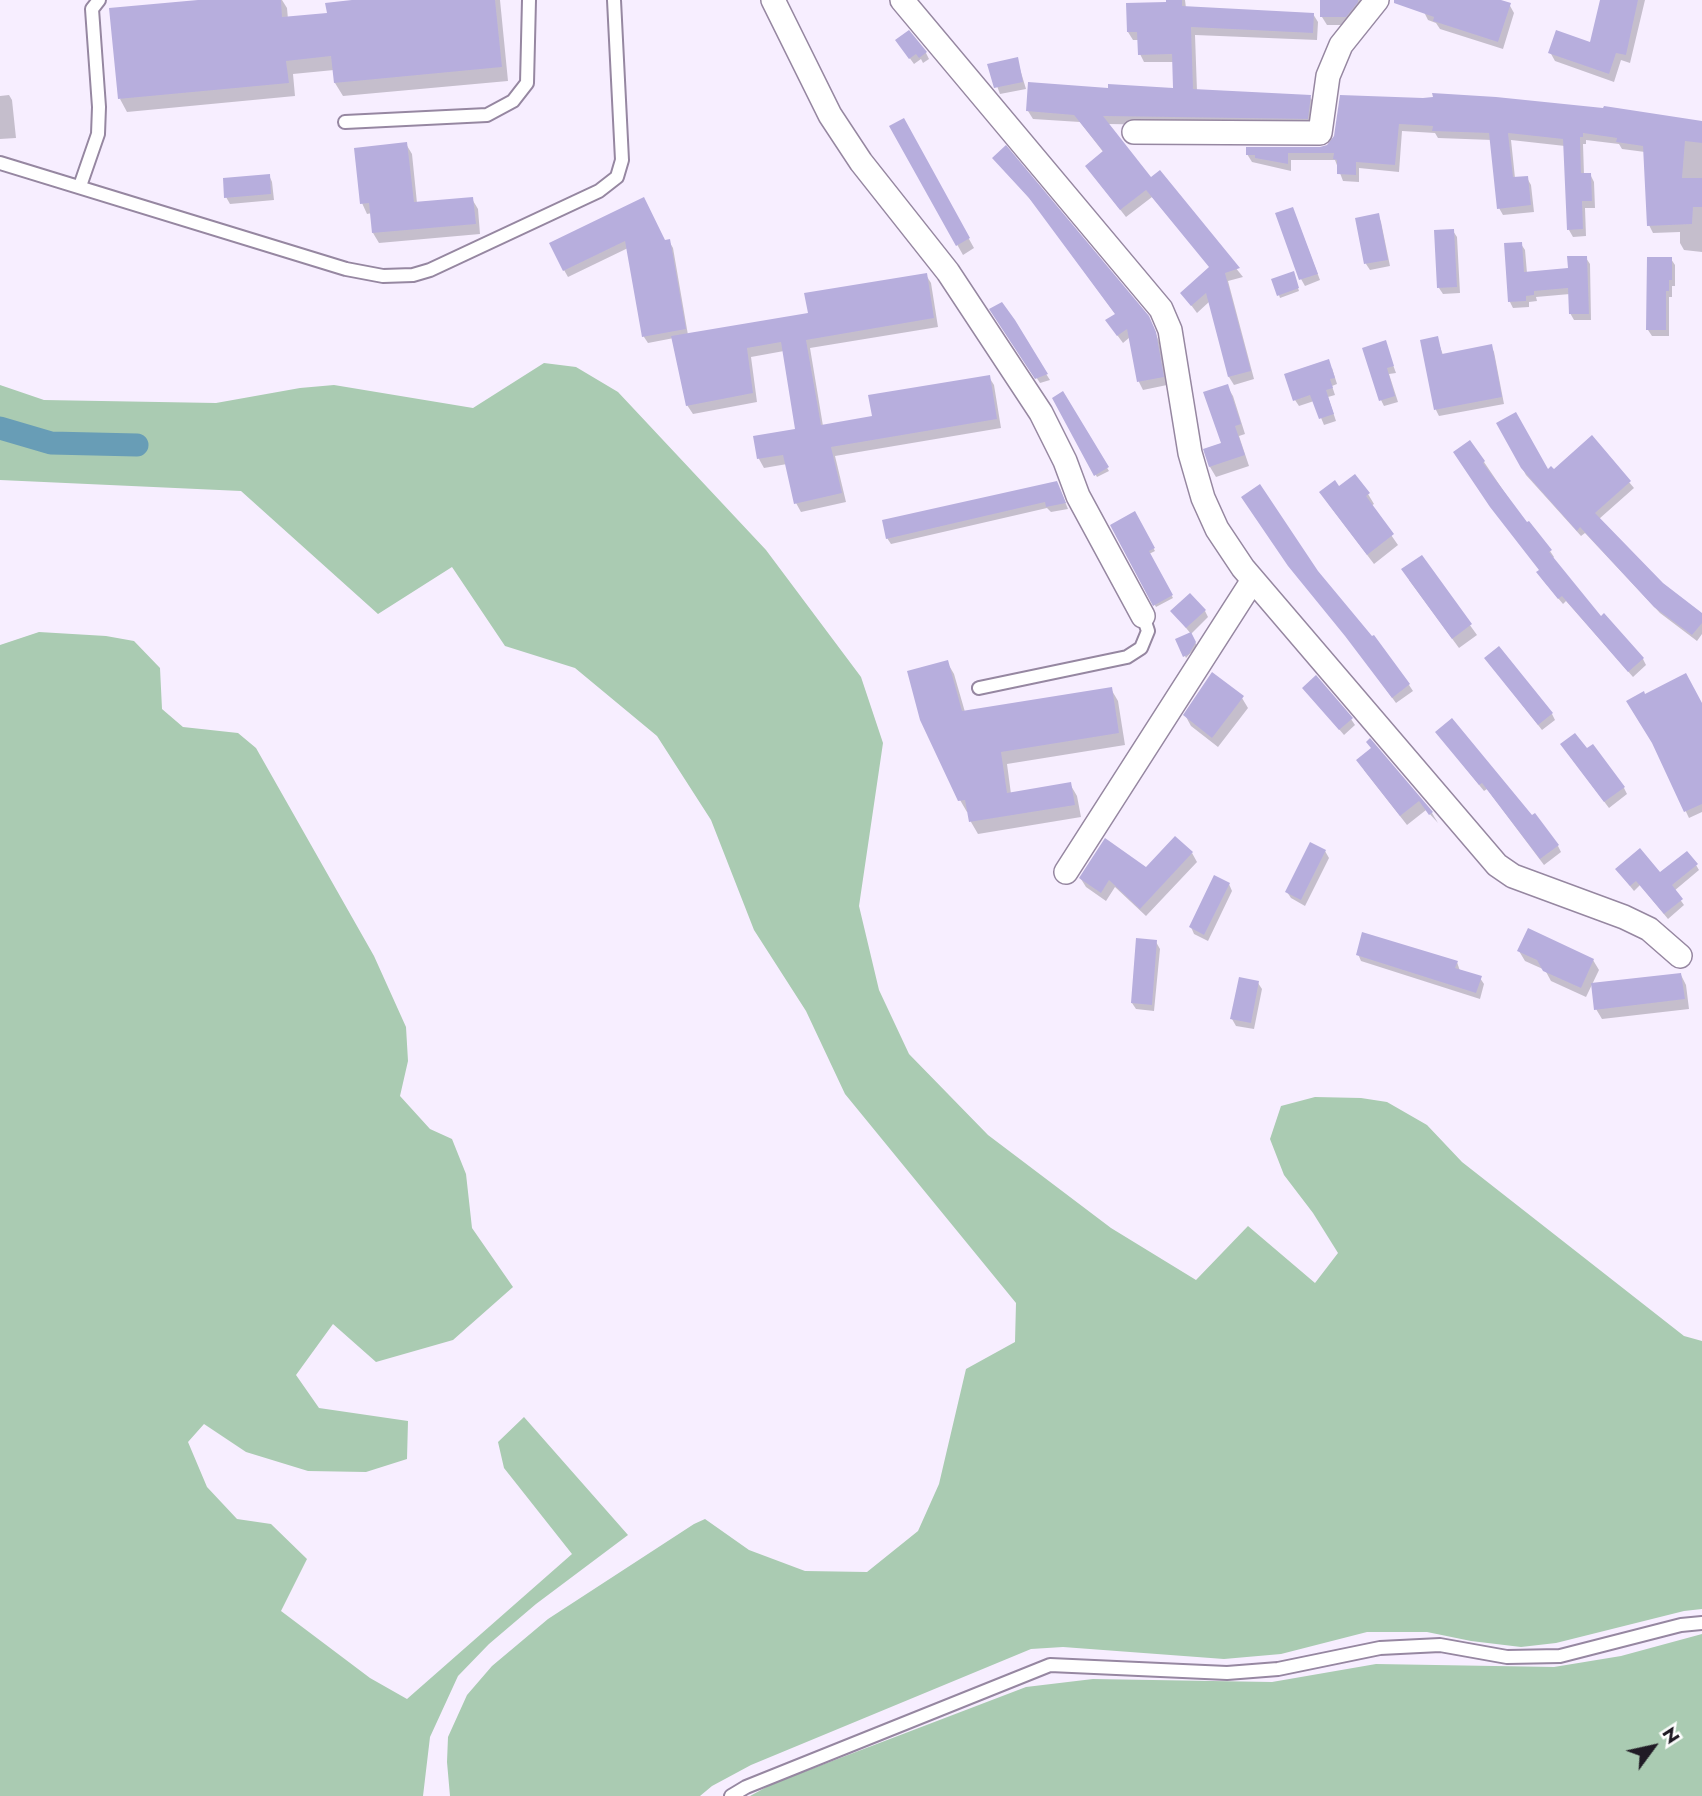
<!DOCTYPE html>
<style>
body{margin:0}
#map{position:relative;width:1702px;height:1796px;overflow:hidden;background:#f7eeff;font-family:Jost,sans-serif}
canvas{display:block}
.north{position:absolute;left:1618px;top:1712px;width:70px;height:70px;-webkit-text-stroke:5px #fff;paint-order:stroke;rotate:57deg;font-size:19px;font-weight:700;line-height:28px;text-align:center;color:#201b25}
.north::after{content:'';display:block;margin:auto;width:24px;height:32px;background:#201b25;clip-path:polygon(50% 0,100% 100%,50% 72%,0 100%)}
</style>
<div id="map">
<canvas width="1702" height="1796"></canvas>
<div class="north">N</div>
</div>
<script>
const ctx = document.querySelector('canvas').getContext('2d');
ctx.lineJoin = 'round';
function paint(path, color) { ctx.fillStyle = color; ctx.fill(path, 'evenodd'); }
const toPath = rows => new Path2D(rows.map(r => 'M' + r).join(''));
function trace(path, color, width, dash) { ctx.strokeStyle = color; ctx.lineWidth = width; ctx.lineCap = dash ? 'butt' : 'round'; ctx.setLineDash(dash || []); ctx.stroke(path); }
const green = toPath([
 [544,363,576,367,618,392,766,550,861,677,883,743,859,906,879,990,909,1054,988,1135,1111,1228,1196,1280,1248,1226,1315,1283,1338,1253,1313,1213,1284,1175,1270,1139,1281,1106,1315,1097,1361,1098,1387,1102,1427,1125,1462,1162,1684,1336,1702,1341,1702,1609,1684,1611,1556,1643,1521,1647,1471,1641,1427,1632,1367,1632,1281,1654,1224,1659,1063,1647,1031,1649,751,1765,712,1786,700,1796,450,1796,447,1762,448,1737,467,1695,492,1666,548,1619,694,1524,705,1519,749,1550,805,1571,867,1572,918,1531,939,1484,966,1369,1015,1342,1016,1303,845,1094,806,1011,754,930,711,820,657,736,575,668,505,646,452,567,378,614,241,491,0,480,0,385,44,400,216,403,300,388,334,385,473,408],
 [39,632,106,636,134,641,160,668,162,709,183,727,238,733,256,748,374,956,406,1027,408,1061,400,1096,430,1129,452,1139,466,1174,472,1228,513,1287,453,1340,376,1362,333,1324,296,1375,319,1408,408,1421,407,1459,366,1472,308,1471,246,1452,204,1424,188,1442,207,1487,237,1519,271,1524,307,1559,281,1611,370,1678,407,1699,572,1554,504,1468,498,1442,524,1417,628,1535,536,1604,489,1644,458,1676,430,1737,423,1796,0,1796,0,645],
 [1702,1634,1702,1796,750,1796,772,1784,1026,1687,1093,1679,1272,1682,1376,1664,1554,1667,1621,1656]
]);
const shadow = toPath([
 [217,0,282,0,287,8,288,19,328,15,370,0,500,0,508,81,343,96,335,83,334,70,293,74,295,96,127,112,120,99],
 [1167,0,1185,0,1186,8,1313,14,1318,22,1317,40,1195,35,1197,91,1310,97,1315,105,1312,127,1107,124,1151,180,1159,172,1243,277,1228,281,1254,379,1234,385,1229,377,1210,301,1197,313,1182,293,1211,268,1152,197,1126,217,1092,174,1104,153,1080,122,1033,119,1028,111,1110,90,1175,90,1174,62,1144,62,1140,54,1139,40,1133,40,1128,32,1168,4],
 [1322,0,1361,0,1361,11,1350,25,1327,25,1322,17],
 [1428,0,1495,0,1509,4,1514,13,1503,49,1440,29,1436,23,1428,20,1424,12],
 [1602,0,1645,0,1630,63,1621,60,1614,82,1555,61,1550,52,1591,44],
 [901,46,926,53,929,59,923,63,921,59,914,64],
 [1017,59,1026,89,1000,94,989,65],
 [9,95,12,100,16,138,0,139,0,96],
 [1341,97,1702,123,1702,252,1684,250,1680,243,1680,232,1653,233,1649,225,1645,152,1622,149,1619,144,1586,140,1586,144,1583,144,1584,175,1590,174,1594,182,1595,208,1585,208,1586,236,1573,237,1569,230,1565,146,1511,140,1515,178,1527,178,1531,185,1534,212,1503,215,1499,208,1492,140,1438,138,1435,133,1402,131,1399,172,1359,168,1359,182,1343,181,1335,160,1291,160,1291,171,1252,162,1247,154,1328,147,1335,136],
 [903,120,974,248,963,255,891,127],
 [406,144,412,154,417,203,472,199,478,209,480,234,379,243,373,233,372,213,367,214,362,203],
 [995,158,1153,326,1159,342,1167,385,1143,390,1139,382,1130,337,1123,343,1112,328,1116,315,1036,206],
 [269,175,272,182,274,200,230,204,226,197],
 [644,200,665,242,669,241,673,248,688,335,810,314,926,275,931,283,938,327,810,348,823,426,874,418,989,377,994,385,1001,428,835,456,846,502,801,512,796,503,787,464,764,468,759,459,755,438,797,431,784,351,751,357,757,402,693,414,687,405,674,338,648,343,644,337,628,248,568,277,564,270],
 [1293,209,1320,280,1305,286,1301,279],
 [1378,215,1381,222,1390,266,1370,270,1366,264],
 [1453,231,1457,237,1460,293,1443,294,1439,288],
 [1521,244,1525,250,1527,273,1569,270,1586,258,1590,264,1591,320,1574,320,1570,313,1570,294,1536,297,1537,301,1529,302,1529,307,1513,308,1510,302],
 [1671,259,1675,265,1675,286,1672,286,1672,297,1669,297,1669,336,1652,336,1648,330],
 [1294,276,1299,291,1280,298,1279,295],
 [1001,304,1050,380,1040,383,992,310],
 [1437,338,1443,355,1491,346,1494,352,1504,404,1439,416,1436,410],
 [1385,343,1396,373,1389,374,1398,402,1384,406,1381,400],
 [1332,368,1337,384,1332,386,1335,395,1328,397,1336,421,1324,425,1314,401,1299,406,1295,400],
 [1227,386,1233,396,1245,434,1239,436,1249,466,1216,477,1210,467,1206,450,1223,444],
 [1063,394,1109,471,1097,477,1054,399],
 [1498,424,1547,471,1554,471,1592,438,1634,488,1599,519,1661,584,1702,615,1702,634,1697,641,1660,613,1585,533,1581,536,1526,475],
 [1459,459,1484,462,1526,524,1550,551,1554,557,1552,559,1601,618,1643,659,1646,665,1633,677,1566,601,1563,604,1542,579,1541,571],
 [1339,488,1368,494,1374,504,1371,506,1398,545,1374,564,1327,502],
 [1060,489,1068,509,1051,512,1047,508,891,544,887,538],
 [1134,514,1155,551,1149,554,1173,598,1156,607,1112,526],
 [1421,557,1477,635,1459,648,1409,580],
 [1317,572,1409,685,1413,691,1396,703,1351,642],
 [1205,611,1208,617,1191,634,1173,612],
 [1191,634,1197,646,1186,658,1177,640],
 [1486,659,1552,714,1555,720,1542,730],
 [947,662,954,674,965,712,1111,689,1118,701,1125,745,1007,764,1011,794,1070,784,1077,796,1081,817,978,834,971,822,969,812,967,812,960,800],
 [1304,688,1351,719,1355,725,1344,735],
 [1645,697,1702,708,1702,812,1689,818,1654,745],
 [1242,698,1248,708,1218,747,1191,726,1185,715],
 [1441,738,1558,846,1561,852,1544,865,1487,789,1484,791],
 [1370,741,1432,813,1438,823,1426,810,1407,825,1364,770,1372,749],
 [1566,751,1624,788,1627,794,1609,808],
 [1325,851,1329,858,1305,906,1291,898,1287,892],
 [1192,853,1197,862,1146,916,1115,887,1106,901,1086,887,1081,879,1146,870],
 [1696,865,1699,870,1674,891,1684,905,1668,919,1640,885,1634,891,1621,875,1660,875],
 [1229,884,1232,891,1208,941,1194,934,1191,927],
 [1156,942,1160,949,1154,1011,1136,1009,1132,1003],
 [1519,951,1593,960,1599,970,1586,997,1551,981,1545,970,1525,961],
 [1358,954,1457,962,1460,971,1480,978,1484,984,1480,999,1361,961],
 [1681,975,1686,985,1689,1009,1602,1019,1596,1009],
 [1258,983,1262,989,1254,1029,1236,1026,1232,1019]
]);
const canal = toPath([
 [0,428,51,443,137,445]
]);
const building = toPath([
 [198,0,281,0,282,17,327,13,325,3,352,0,495,0,502,67,334,83,331,56,286,61,289,83,118,99,109,8],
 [1166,0,1182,0,1182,6,1314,13,1313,33,1191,27,1193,89,1311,95,1308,119,1103,116,1151,177,1160,170,1240,268,1225,273,1251,371,1228,377,1206,293,1191,306,1180,293,1209,267,1146,190,1120,210,1085,166,1103,151,1074,115,1026,111,1028,82,1108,88,1108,84,1173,88,1172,54,1138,55,1137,32,1127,32,1126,3,1166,2],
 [1320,0,1358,0,1358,2,1346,17,1320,17],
 [1394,0,1501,0,1511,3,1498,42,1433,21,1434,17,1394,3],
 [1600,0,1638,0,1626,55,1616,53,1609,74,1548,53,1556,30,1590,42],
 [909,30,927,52,919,58,916,54,909,59,895,40],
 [1018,57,1023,82,994,88,987,64],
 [1432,93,1496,97,1603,108,1604,106,1702,121,1702,143,1685,141,1682,178,1702,178,1702,207,1693,207,1692,224,1647,226,1643,146,1616,142,1617,138,1583,133,1583,137,1580,137,1581,173,1591,173,1592,201,1582,201,1583,229,1567,230,1563,139,1508,133,1513,177,1528,176,1531,205,1497,209,1489,133,1432,131,1433,126,1399,124,1395,165,1356,162,1356,175,1337,174,1337,160,1333,159,1334,153,1288,153,1288,164,1255,158,1255,155,1246,155,1246,147,1320,147,1327,145,1334,136,1340,95,1423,98,1433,97],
 [904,118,970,238,956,246,889,126],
 [407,142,414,202,473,197,476,224,372,233,369,203,360,204,354,148],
 [1006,145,1149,316,1156,332,1164,377,1137,382,1127,329,1117,336,1105,320,1115,314,1029,198,992,158],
 [270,174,271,194,224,198,223,178],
 [644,197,665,240,670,239,686,329,642,337,625,241,563,271,549,243],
 [1293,207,1318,274,1299,280,1275,213],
 [1379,213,1388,260,1364,264,1355,218],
 [1454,229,1457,287,1437,288,1434,230],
 [1522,242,1524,272,1568,268,1567,256,1587,256,1589,314,1569,314,1568,288,1534,291,1534,295,1526,296,1526,301,1508,302,1504,243],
 [1647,257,1672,257,1672,280,1669,280,1669,291,1666,291,1666,330,1646,330],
 [1294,271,1299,288,1277,296,1271,279],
 [927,273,934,318,806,340,821,425,872,416,868,395,990,375,997,419,831,447,842,493,794,504,783,455,757,459,753,436,795,429,781,342,747,348,753,393,686,406,671,336,808,313,804,293],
 [1002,302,1015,320,1048,374,1035,379,989,309],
 [1438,336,1442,354,1492,344,1502,397,1434,410,1420,340],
 [1386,340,1394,366,1387,368,1395,396,1379,401,1362,348],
 [1329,359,1335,378,1330,379,1333,388,1326,390,1334,414,1319,419,1310,395,1293,401,1284,374],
 [1228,384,1241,424,1235,426,1245,455,1209,467,1203,449,1221,443,1203,392],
 [1063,391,1109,467,1094,476,1052,398],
 [1516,412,1548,469,1551,466,1554,469,1592,435,1631,481,1595,513,1663,583,1702,613,1702,623,1692,635,1654,607,1580,527,1577,531,1521,468,1496,423],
 [1470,440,1485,461,1483,463,1527,522,1529,521,1552,550,1549,552,1601,616,1604,613,1644,658,1628,672,1562,596,1558,599,1536,572,1539,570,1490,507,1453,452],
 [1355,474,1370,493,1366,496,1394,534,1367,555,1319,492,1335,480,1339,486],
 [1057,481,1066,503,1046,507,1045,502,886,539,882,520],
 [1260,484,1318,571,1372,636,1374,635,1410,684,1392,698,1345,636,1288,566,1241,497],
 [1135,511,1155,548,1149,551,1173,595,1153,606,1110,525],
 [1422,555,1472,624,1452,639,1401,569],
 [1190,593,1206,610,1186,628,1170,611],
 [1191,632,1196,642,1189,654,1183,657,1175,639],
 [1499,646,1553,713,1538,725,1484,658],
 [948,660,962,711,1112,687,1119,733,1001,752,1007,793,1071,782,1075,805,969,822,965,800,958,801,920,720,907,671],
 [1212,672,1244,696,1212,738,1183,715],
 [1686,673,1702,703,1702,804,1684,812,1652,743,1626,701,1644,691,1645,694],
 [1316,675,1353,718,1339,730,1302,688],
 [1452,718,1532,815,1535,813,1559,845,1540,859,1482,783,1479,785,1435,732],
 [1575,733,1587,748,1593,744,1625,787,1604,802,1560,744],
 [1370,738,1433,812,1429,815,1419,801,1400,816,1356,760,1371,748,1366,742],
 [1175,836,1193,852,1140,909,1109,880,1101,893,1079,878,1105,838,1146,867],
 [1310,842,1326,850,1301,900,1285,892],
 [1640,848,1660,872,1687,851,1698,864,1672,885,1683,899,1664,914,1636,881,1630,886,1615,869],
 [1214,875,1230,883,1204,935,1189,927],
 [1528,928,1594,959,1581,988,1543,971,1537,960,1517,951],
 [1362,932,1458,961,1455,968,1482,976,1476,993,1356,955],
 [1136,938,1157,940,1152,1005,1131,1003],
 [1681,973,1685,999,1594,1010,1591,983],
 [1239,977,1259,981,1251,1023,1230,1019]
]);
const lane = toPath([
 [345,122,487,115,513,101,527,83,529,0],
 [0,163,346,269,383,276,413,275,430,270,599,191,617,177,622,160,614,0],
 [80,186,98,134,99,107,92,9,99,0],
 [979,688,1127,657,1141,648,1148,631,1143,616],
 [731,1796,746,1787,1050,1665,1227,1673,1278,1669,1380,1648,1440,1645,1507,1657,1560,1656,1681,1625,1702,1623]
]);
const street = toPath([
 [773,0,830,115,861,162,948,272,1041,413,1065,461,1078,496,1143,616],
 [902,0,1161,309,1170,330,1190,453,1203,498,1217,529,1243,568,1497,865,1513,876,1624,917,1649,929,1680,956],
 [1134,132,1320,133,1328,76,1341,45,1377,0],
 [1066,872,1253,580]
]);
paint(green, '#aacbb2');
paint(shadow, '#0003');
trace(canal, '#689db6', 23);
paint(building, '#b7aedd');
trace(lane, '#9687a1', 16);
trace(street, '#9687a1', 26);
trace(lane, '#fff', 12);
trace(street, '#fff', 23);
</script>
